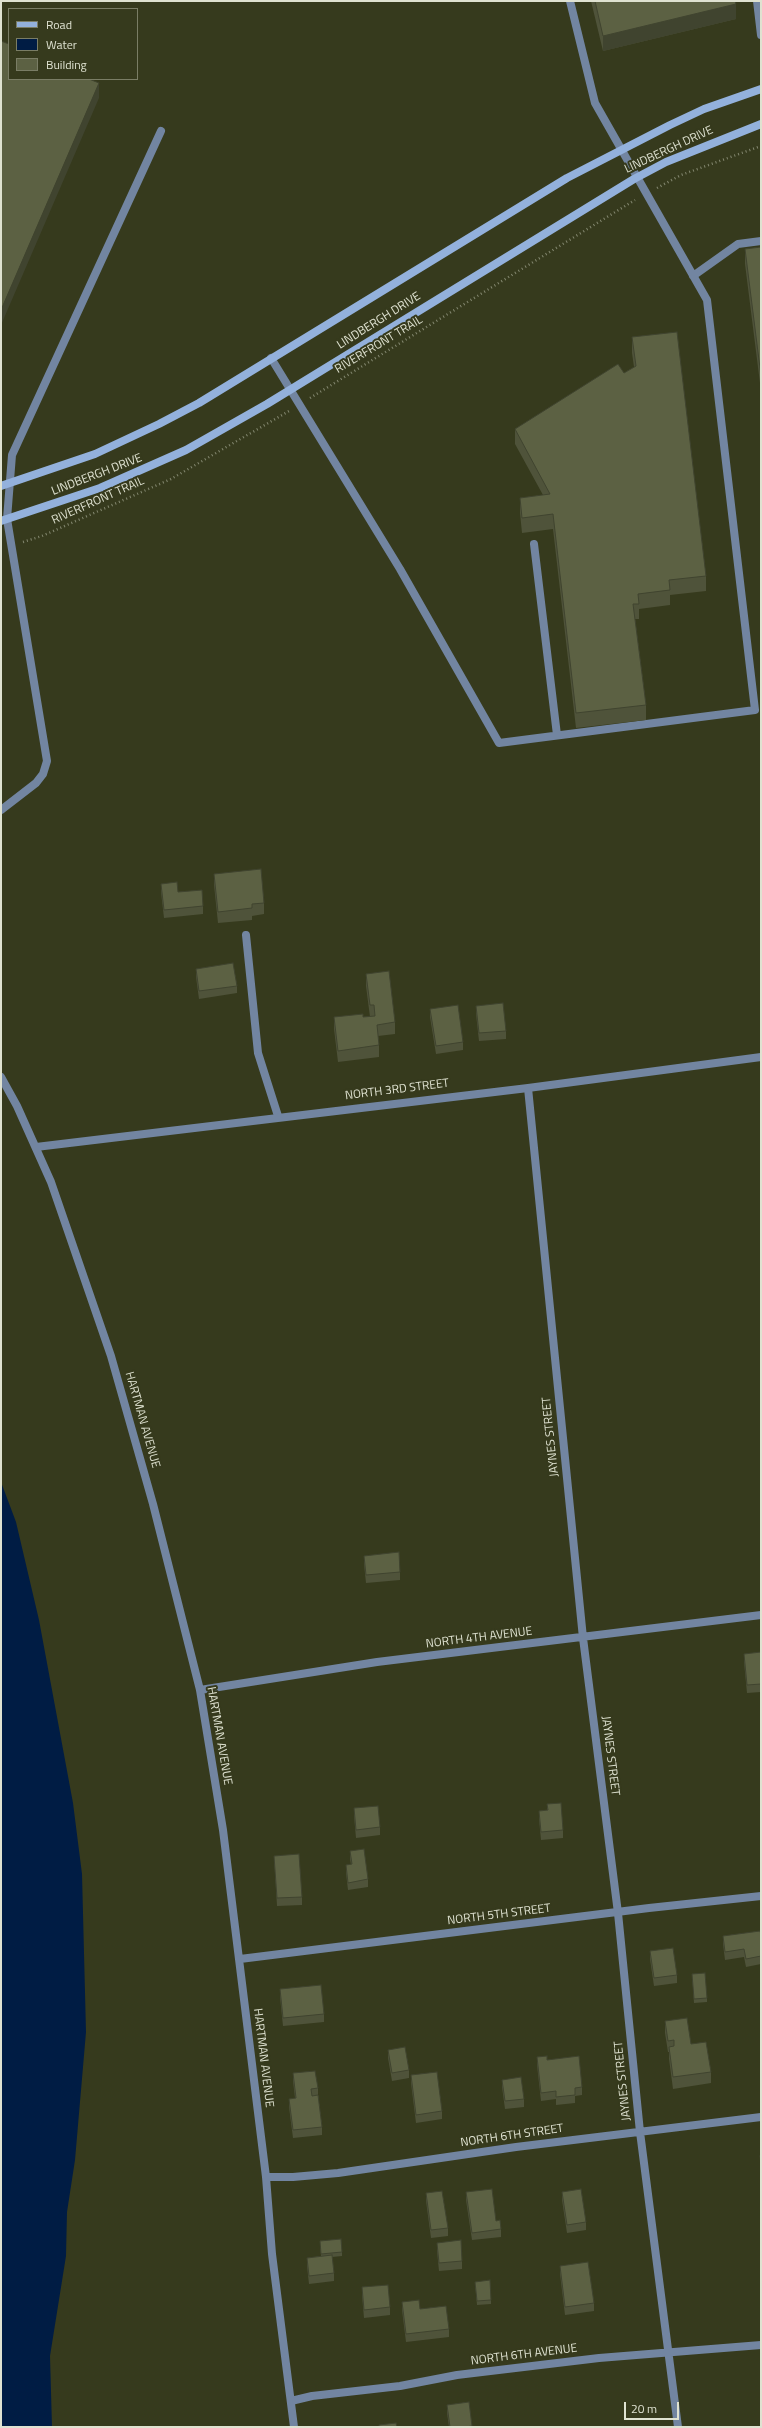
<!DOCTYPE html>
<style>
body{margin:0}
#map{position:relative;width:762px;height:2428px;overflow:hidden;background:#363a1d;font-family:"Titillium Web",sans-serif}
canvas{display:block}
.frame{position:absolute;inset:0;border:2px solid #dfe2d1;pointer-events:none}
.legend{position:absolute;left:8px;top:8px;width:130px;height:72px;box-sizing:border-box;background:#363a1d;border:1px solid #7a7d65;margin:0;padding:5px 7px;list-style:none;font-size:12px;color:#dfe2d1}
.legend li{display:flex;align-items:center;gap:8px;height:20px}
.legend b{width:20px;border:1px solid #7a7d65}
.scale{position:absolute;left:624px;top:2402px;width:55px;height:18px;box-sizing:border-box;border:2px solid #dfe2d1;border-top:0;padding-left:5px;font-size:12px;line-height:14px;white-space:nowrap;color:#dfe2d1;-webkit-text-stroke:3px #363a1d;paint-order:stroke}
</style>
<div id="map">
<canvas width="762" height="2428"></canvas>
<div class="frame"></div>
<ul class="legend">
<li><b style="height:5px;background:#93b1dc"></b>Road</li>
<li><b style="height:11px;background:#001c44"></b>Water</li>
<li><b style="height:11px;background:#5c6143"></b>Building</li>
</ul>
<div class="scale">20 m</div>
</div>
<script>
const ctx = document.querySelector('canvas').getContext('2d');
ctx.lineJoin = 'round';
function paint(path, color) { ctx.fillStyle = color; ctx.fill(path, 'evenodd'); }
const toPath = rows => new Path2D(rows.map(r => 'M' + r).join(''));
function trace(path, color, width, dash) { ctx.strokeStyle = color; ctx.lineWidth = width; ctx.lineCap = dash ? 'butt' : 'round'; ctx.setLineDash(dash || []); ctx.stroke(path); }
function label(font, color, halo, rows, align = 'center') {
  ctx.font = font + ' "Titillium Web",sans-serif'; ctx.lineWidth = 4; ctx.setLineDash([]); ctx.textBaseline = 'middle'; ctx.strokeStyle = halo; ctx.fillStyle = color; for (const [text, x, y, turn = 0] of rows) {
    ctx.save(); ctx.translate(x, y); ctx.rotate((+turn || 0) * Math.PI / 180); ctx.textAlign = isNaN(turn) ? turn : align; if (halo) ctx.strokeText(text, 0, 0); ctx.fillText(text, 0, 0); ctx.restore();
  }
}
const water = toPath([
 [1,1482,16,1522,39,1620,73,1803,82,1874,86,2032,75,2160,67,2212,66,2256,50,2356,52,2427,1,2427]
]);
const path = toPath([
 [657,188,681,175,761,146],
 [310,398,635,200],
 [23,542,42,536,171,479,289,411]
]);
const lane = toPath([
 [757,1,761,35],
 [693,276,738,244,761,241],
 [271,358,400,569,499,743,755,710,707,300,595,103,570,1],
 [534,544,557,735],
 [1,810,36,783,43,774,47,761,7,519,12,455,161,131],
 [246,935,258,1053,278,1116]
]);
const street = toPath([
 [1,1077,17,1106,51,1182,111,1356,153,1504,200,1690,223,1830,266,2177,272,2254,294,2427],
 [528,1088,583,1638,618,1913,640,2132,678,2427],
 [36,1147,528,1088,761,1057],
 [200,1690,377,1662,761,1615],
 [240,1959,649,1908,761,1896],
 [266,2177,293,2177,338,2173,516,2147,761,2117],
 [291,2401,312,2396,400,2386,457,2375,599,2358,761,2345]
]);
const secondary = toPath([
 [1,486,95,454,159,424,199,403,567,178,670,125,704,109,761,89],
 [1,521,100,488,186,450,267,404,634,179,666,162,761,124]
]);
const wall = toPath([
 [591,1,735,1,736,19,603,51],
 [761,247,761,391,745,264,745,249],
 [632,337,706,576,706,591,670,595,670,605,639,609,639,619,635,619,646,705,646,720,576,728,553,529,522,533,520,513,520,498,543,495,515,444,515,429,624,373,634,367,632,353],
 [214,874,264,903,264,914,252,916,252,920,218,923,214,885],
 [161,884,178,892,203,906,203,914,164,918,161,892],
 [196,969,237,986,237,993,199,999,196,977],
 [366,974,395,1022,395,1034,378,1036,379,1045,379,1057,338,1062,334,1029,334,1017,370,1017,366,986],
 [476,1006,506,1031,506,1039,479,1041,476,1014],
 [430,1009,463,1042,463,1050,436,1054,430,1017],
 [364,1556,400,1572,400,1580,366,1583,364,1564],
 [761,1652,761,1692,747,1693,744,1662,744,1654],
 [547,1804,563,1830,563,1838,541,1840,539,1819,539,1811,547,1810],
 [354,1808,380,1827,380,1835,356,1838,354,1816],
 [350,1851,368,1879,368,1887,348,1890,346,1873,346,1865,351,1865,350,1859],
 [274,1856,302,1897,302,1905,277,1906],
 [761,1935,761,1964,746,1967,744,1957,725,1960,723,1944,723,1936],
 [650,1951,677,1975,677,1983,654,1986,650,1959],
 [692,1974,707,1998,707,2002,694,2003],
 [280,1989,324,2014,324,2022,283,2026,280,1997],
 [665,2021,691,2044,711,2072,711,2083,673,2089,669,2059,669,2052,668,2052,665,2033],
 [388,2050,409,2070,409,2078,392,2081,388,2058],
 [537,2057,547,2060,582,2087,582,2095,575,2096,575,2103,556,2105,556,2099,541,2101,537,2065],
 [293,2073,318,2088,318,2095,322,2127,322,2135,293,2138,289,2107,289,2099,295,2098,293,2081],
 [411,2075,442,2111,442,2119,416,2123,411,2083],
 [502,2080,524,2099,524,2107,505,2109,502,2087],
 [760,2156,761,2156,761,2174,760,2164],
 [466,2192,496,2221,501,2229,501,2237,472,2240,466,2200],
 [562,2192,586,2222,586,2230,567,2233,562,2200],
 [426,2193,448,2228,448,2236,431,2238,426,2201],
 [320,2241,342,2252,342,2256,332,2257,334,2273,334,2281,309,2284,307,2266,307,2258,321,2256],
 [437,2243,462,2261,462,2269,439,2271,437,2251],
 [560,2266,594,2303,594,2311,565,2315,560,2274],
 [475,2282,491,2300,491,2304,477,2305],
 [362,2287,390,2307,390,2315,364,2318,362,2295],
 [402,2302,420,2309,449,2329,449,2337,406,2342,402,2310],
 [469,2402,472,2427,449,2427,447,2413,447,2405]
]);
const shadedWall = toPath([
 [736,4,736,19,603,51,603,36],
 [99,83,99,98,1,325,1,310]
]);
const building = toPath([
 [595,1,735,1,736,4,603,36,595,1],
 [1,41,9,44,9,79,89,79,99,83,1,310,1,41],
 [761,247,761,376,745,249,761,247],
 [677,332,706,576,669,580,670,590,638,594,639,604,633,604,646,705,576,713,553,514,522,518,520,498,550,494,515,429,618,364,624,373,636,366,632,337,677,332],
 [261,869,264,903,252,904,252,908,218,912,214,874,261,869],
 [177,882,178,892,202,890,203,906,164,910,161,884,177,882],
 [233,963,237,986,199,991,196,969,233,963],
 [389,971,395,1022,377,1025,379,1045,338,1051,334,1017,363,1014,363,1017,375,1016,374,1005,370,1005,366,974,389,971],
 [503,1003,506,1031,479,1033,476,1006,503,1003],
 [458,1005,463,1042,436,1046,430,1009,458,1005],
 [399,1552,400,1572,366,1575,364,1556,399,1552],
 [761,1652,761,1684,747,1685,744,1654,761,1652],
 [561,1803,563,1830,541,1832,539,1811,548,1810,547,1804,561,1803],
 [378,1806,380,1827,356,1830,354,1808,378,1806],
 [364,1849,368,1879,348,1883,346,1865,352,1864,350,1851,364,1849],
 [299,1854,302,1897,277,1898,274,1856,299,1854],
 [760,1931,761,1935,761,1956,746,1959,744,1949,725,1952,723,1936,760,1931],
 [673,1948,677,1975,654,1978,650,1951,673,1948],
 [705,1973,707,1998,694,1999,692,1974,705,1973],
 [321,1985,324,2014,283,2018,280,1989,321,1985],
 [687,2018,691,2044,706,2042,711,2072,673,2077,669,2047,674,2046,674,2040,668,2041,665,2021,687,2018],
 [405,2047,409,2070,392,2073,388,2050,405,2047],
 [547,2056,547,2060,579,2056,582,2087,575,2088,575,2095,556,2097,556,2091,541,2093,537,2057,547,2056],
 [315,2071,318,2088,311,2089,312,2096,318,2095,322,2127,293,2130,289,2099,296,2098,293,2073,315,2071],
 [437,2072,442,2111,416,2115,411,2075,437,2072],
 [521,2077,524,2099,505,2101,502,2080,521,2077],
 [760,2156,761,2156,761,2166,760,2156],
 [492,2189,496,2221,500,2220,501,2229,472,2233,466,2192,492,2189],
 [581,2189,586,2222,567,2225,562,2192,581,2189],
 [442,2191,448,2228,431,2230,426,2193,442,2191],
 [341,2239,342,2252,321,2254,320,2241,341,2239],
 [461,2240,462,2261,439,2263,437,2243,461,2240],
 [332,2255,334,2273,309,2276,307,2258,332,2255],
 [588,2262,594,2303,565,2307,560,2266,588,2262],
 [490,2280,491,2300,477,2301,475,2282,490,2280],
 [388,2285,390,2307,364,2310,362,2287,388,2285],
 [419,2300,420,2309,446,2306,449,2329,406,2334,402,2302,419,2300],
 [469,2402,472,2426,465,2427,450,2427,447,2405,469,2402],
 [396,2423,397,2427,379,2427,379,2425,396,2423]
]);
const streetNames = [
 ["LINDBERGH DRIVE",669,150,-25],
 ["LINDBERGH DRIVE",379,321,-32],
 ["RIVERFRONT TRAIL",379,345,-31],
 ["LINDBERGH DRIVE",97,475,-21],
 ["RIVERFRONT TRAIL",98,501,-24],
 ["NORTH 3RD STREET",397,1090,-7],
 ["HARTMAN AVENUE",142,1420,74],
 ["JAYNES STREET",551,1437,-96],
 ["NORTH 4TH AVENUE",479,1638,-7],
 ["HARTMAN AVENUE",219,1736,80],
 ["JAYNES STREET",610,1756,83],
 ["NORTH 5TH STREET",499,1915,-7],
 ["HARTMAN AVENUE",263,2058,83],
 ["JAYNES STREET",623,2081,-96],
 ["NORTH 6TH STREET",512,2136,-8],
 ["NORTH 6TH AVENUE",524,2355,-7]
];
paint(water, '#001c44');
trace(path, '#848870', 2.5, [1, 3]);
trace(lane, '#7285a1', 8);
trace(street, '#7285a1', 8);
trace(secondary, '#93b1dc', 8);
paint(wall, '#4f533a');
paint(shadedWall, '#40442f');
paint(building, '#5c6143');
trace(building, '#40442f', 1);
label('12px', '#dfe2d1', '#363a1d', streetNames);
</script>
